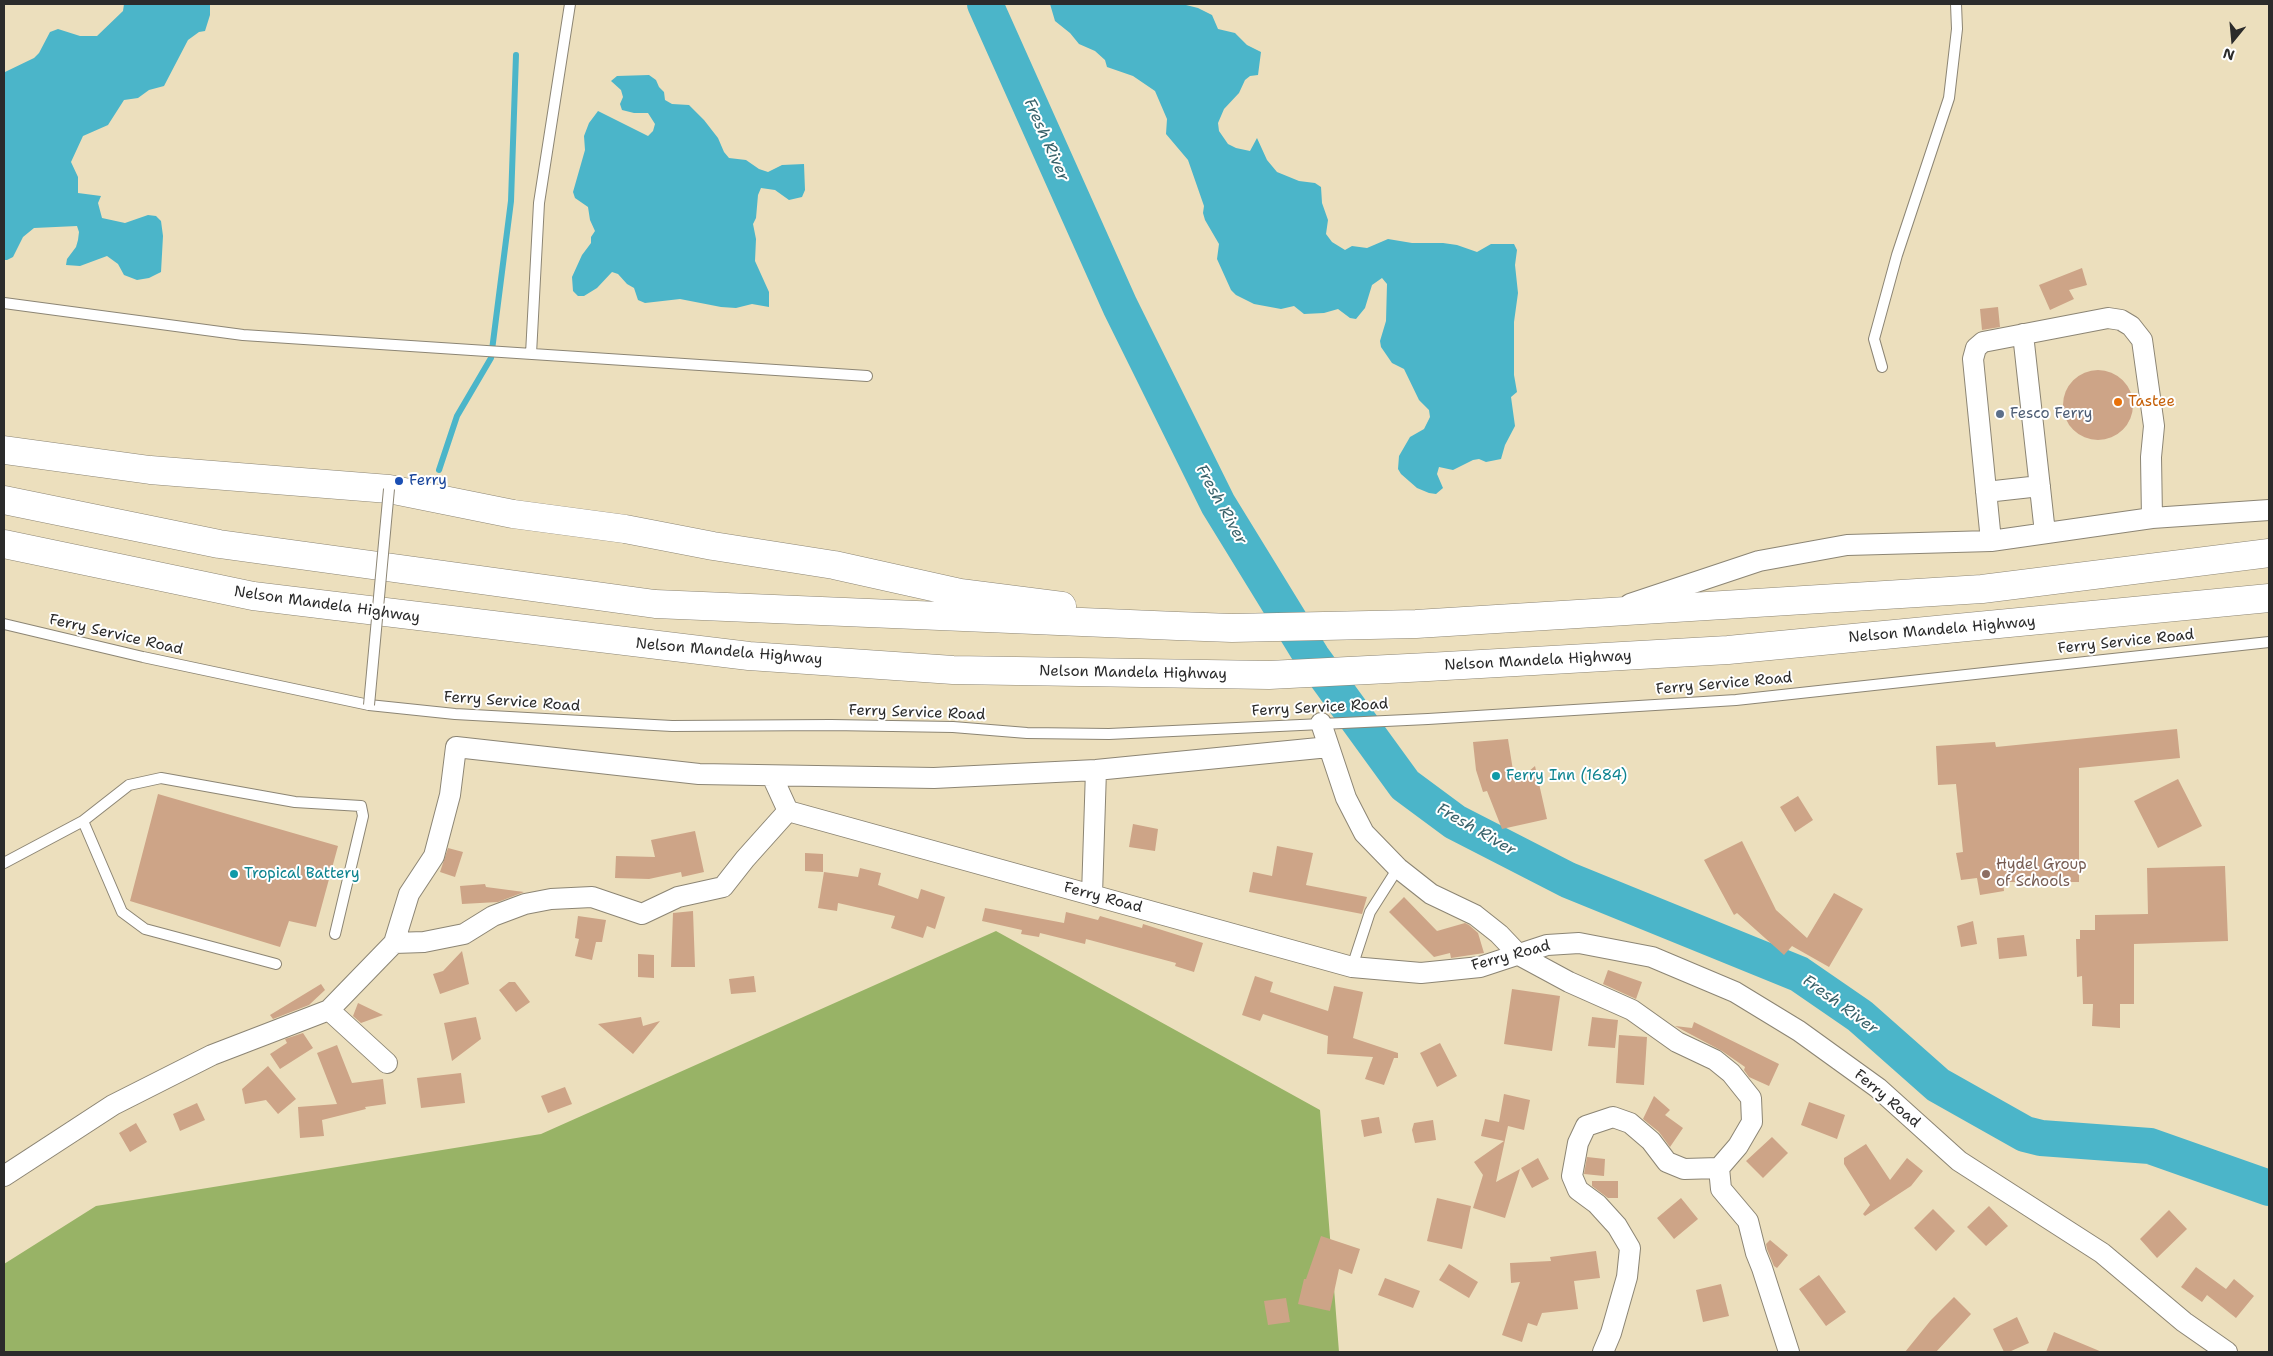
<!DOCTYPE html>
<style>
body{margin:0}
#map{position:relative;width:2273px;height:1356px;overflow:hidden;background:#ecdfbd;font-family:"Shantell Sans",sans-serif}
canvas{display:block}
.frame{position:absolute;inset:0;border:5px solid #2b2b2b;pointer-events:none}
.north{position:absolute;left:2208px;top:15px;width:50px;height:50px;-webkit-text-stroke:4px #fff;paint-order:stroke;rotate:197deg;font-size:14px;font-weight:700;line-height:20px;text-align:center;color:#2b2b2b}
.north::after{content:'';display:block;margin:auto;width:18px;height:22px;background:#2b2b2b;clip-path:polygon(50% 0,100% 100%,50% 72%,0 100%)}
</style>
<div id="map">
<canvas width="2273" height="1356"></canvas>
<div class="frame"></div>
<div class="north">N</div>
</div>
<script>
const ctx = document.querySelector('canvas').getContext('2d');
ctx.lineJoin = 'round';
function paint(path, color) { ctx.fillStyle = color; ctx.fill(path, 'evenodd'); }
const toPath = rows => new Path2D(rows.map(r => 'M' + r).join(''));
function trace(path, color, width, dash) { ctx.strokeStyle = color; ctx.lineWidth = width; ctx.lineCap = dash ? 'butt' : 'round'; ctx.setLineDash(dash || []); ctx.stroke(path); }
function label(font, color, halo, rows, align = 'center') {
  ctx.font = font + ' "Shantell Sans",sans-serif'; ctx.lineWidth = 4; ctx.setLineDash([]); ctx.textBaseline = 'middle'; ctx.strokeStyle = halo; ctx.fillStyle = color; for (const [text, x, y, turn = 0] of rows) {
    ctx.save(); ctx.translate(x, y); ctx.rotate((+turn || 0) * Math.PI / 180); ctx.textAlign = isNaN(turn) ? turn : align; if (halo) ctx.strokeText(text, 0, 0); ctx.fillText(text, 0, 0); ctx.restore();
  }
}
const forest = toPath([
 [996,931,1320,1110,1339,1352,4,1352,4,1264,96,1206,541,1134]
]);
const water = toPath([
 [124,4,210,4,210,15,205,31,199,32,188,40,164,86,149,90,138,98,124,100,108,125,83,136,71,162,78,177,78,193,101,196,98,203,102,218,125,223,148,215,156,216,161,221,163,236,161,272,149,278,137,280,124,275,118,264,107,256,80,266,66,265,67,259,76,247,78,240,79,232,77,226,34,228,23,237,13,257,7,260,4,260,5,72,34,58,39,53,50,32,58,29,80,36,97,36,123,11],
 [1050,4,1182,4,1198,8,1212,15,1218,29,1235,33,1247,45,1261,52,1258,75,1250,76,1245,80,1239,93,1224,109,1218,123,1219,131,1228,144,1236,148,1250,151,1257,138,1267,160,1277,172,1299,181,1315,183,1321,187,1322,203,1328,220,1326,234,1332,242,1345,250,1352,246,1367,248,1388,239,1412,243,1443,243,1457,245,1477,252,1491,244,1514,244,1517,250,1515,265,1518,293,1514,322,1514,375,1517,392,1511,397,1515,426,1505,445,1501,459,1486,462,1479,459,1473,460,1453,470,1439,467,1437,474,1443,488,1436,494,1429,493,1417,488,1401,474,1398,469,1399,456,1410,437,1424,429,1430,417,1429,410,1419,400,1404,369,1392,363,1381,347,1380,341,1386,321,1387,284,1382,278,1372,285,1365,308,1356,319,1350,318,1338,309,1324,313,1304,314,1294,306,1281,309,1254,304,1236,295,1231,290,1217,259,1219,244,1205,220,1203,213,1204,206,1188,160,1166,134,1167,119,1155,91,1133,76,1107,67,1105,60,1095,51,1079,44,1070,33,1055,21],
 [649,75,656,80,659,87,664,92,665,100,672,104,689,105,704,120,718,138,724,152,729,158,746,160,759,169,768,172,782,165,804,164,805,190,802,197,789,200,775,190,761,188,758,195,756,218,753,224,756,239,755,261,769,292,769,307,752,304,736,308,721,307,680,299,645,303,638,300,634,288,627,284,618,274,612,272,597,288,584,296,578,296,573,291,572,277,582,255,591,243,591,237,595,231,590,220,588,207,575,198,573,192,585,150,584,136,589,123,598,111,648,136,653,131,655,124,648,113,634,113,622,110,620,104,623,97,621,90,611,81,617,76]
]);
const stream = toPath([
 [439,470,457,416,491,358,511,201,516,55]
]);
const river = toPath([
 [985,4,1120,306,1218,504,1312,657,1405,785,1455,822,1568,880,1799,974,1860,1016,1938,1085,2025,1134,2041,1138,2150,1146,2269,1188]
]);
const building = toPath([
 [2082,268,2087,285,2069,290,2074,299,2050,310,2039,285],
 [1998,307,2000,327,1982,330,1980,309],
 '2063 405a35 35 0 1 1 70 0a35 35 0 1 1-70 0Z',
 [2177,729,2180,758,2079,768,2079,882,2003,882,2004,891,1980,895,1977,878,1961,880,1956,853,1963,852,1956,784,1938,785,1936,746,1995,742,1996,747],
 [1508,739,1515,783,1535,766,1547,819,1502,829,1487,791,1483,792,1476,770,1473,742],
 [2178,779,2202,826,2158,848,2134,801],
 [158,794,338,846,316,927,289,921,280,947,130,901],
 [1798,796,1813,820,1795,832,1780,807],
 [1133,824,1158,829,1155,851,1129,847],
 [695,831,704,872,682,877,681,872,649,879,615,878,616,856,655,857,651,840],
 [1742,841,1776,910,1807,938,1834,893,1863,909,1829,967,1792,946,1784,955,1737,913,1734,915,1704,860],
 [1277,846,1313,853,1306,885,1367,897,1362,914,1249,892,1253,872,1272,876],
 [448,848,463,852,455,877,440,872],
 [805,853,823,854,823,872,805,871],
 [2225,866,2228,941,2134,944,2134,1004,2120,1004,2120,1028,2092,1026,2093,1004,2083,1004,2082,976,2077,977,2076,939,2080,939,2080,930,2095,930,2095,915,2148,914,2147,868],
 [860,868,881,873,878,885,918,899,921,889,945,897,935,929,927,926,923,938,891,928,895,916,838,903,837,911,818,908,824,872,858,877],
 [485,884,486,887,524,892,498,902,462,904,460,886],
 [1404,897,1437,931,1465,923,1469,925,1478,933,1484,953,1451,958,1450,953,1434,957,1389,912],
 [985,908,1064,923,1066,912,1098,920,1100,916,1142,928,1143,924,1203,943,1194,972,1175,966,1176,963,1086,939,1085,944,1040,933,1039,937,1021,934,1022,930,982,921],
 [693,911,695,967,671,967,673,913],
 [578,916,606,920,602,942,596,942,592,960,575,956,579,939,575,938],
 [1973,921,1977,944,1961,947,1957,926],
 [2024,935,2027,956,1999,959,1997,938],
 [462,951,469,984,440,994,433,974,443,971],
 [638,954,654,955,654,978,638,977],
 [1608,970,1642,982,1636,999,1603,984],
 [754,976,756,992,731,994,729,979],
 [1255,976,1273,982,1270,992,1328,1011,1334,986,1363,992,1353,1038,1398,1053,1398,1058,1394,1058,1384,1085,1365,1079,1373,1057,1327,1054,1328,1036,1263,1014,1260,1021,1242,1015],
 [509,982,515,982,530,1002,516,1012,499,990],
 [321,984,325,990,309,1005,273,1019,270,1015],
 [1512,989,1560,996,1552,1051,1504,1044],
 [358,1003,383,1015,361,1023,353,1016],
 [476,1017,481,1039,452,1061,444,1023],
 [641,1017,643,1026,660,1021,633,1054,598,1024],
 [1592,1017,1618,1020,1615,1048,1588,1046],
 [1694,1022,1779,1064,1769,1086,1749,1077,1744,1070,1745,1067,1722,1051,1675,1026,1692,1028],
 [303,1033,313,1048,280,1069,270,1054,287,1043,285,1039],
 [1619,1035,1647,1037,1644,1085,1616,1083],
 [1440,1043,1457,1076,1437,1087,1420,1053],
 [337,1045,352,1083,383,1079,386,1104,365,1107,366,1109,322,1120,324,1136,300,1138,298,1107,337,1104,317,1053],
 [268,1066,296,1099,278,1114,266,1100,245,1104,242,1089],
 [461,1073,465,1103,421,1108,417,1078],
 [565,1087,572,1104,548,1113,541,1096],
 [1504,1094,1530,1100,1524,1130,1508,1126,1496,1182,1520,1169,1505,1218,1473,1208,1483,1175,1474,1162,1504,1141,1481,1136,1485,1119,1499,1122],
 [1654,1096,1670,1110,1665,1115,1683,1128,1670,1147,1659,1132,1643,1119],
 [1809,1102,1845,1115,1837,1139,1801,1125],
 [197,1103,205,1120,180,1131,173,1114],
 [1379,1117,1382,1133,1364,1137,1361,1120],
 [1433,1120,1436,1140,1415,1143,1412,1130,1414,1123],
 [136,1123,147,1142,130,1152,119,1133],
 [1772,1137,1788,1153,1763,1178,1746,1161],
 [1866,1144,1890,1180,1907,1158,1923,1171,1911,1186,1865,1216,1863,1214,1870,1205,1844,1164,1844,1158],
 [1587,1157,1605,1159,1604,1176,1584,1174],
 [1538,1158,1549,1179,1532,1188,1521,1168],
 [1592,1181,1618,1181,1618,1198,1608,1198,1592,1186],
 [1437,1198,1471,1206,1462,1249,1427,1241],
 [1681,1198,1698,1219,1674,1239,1657,1218],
 [1989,1206,2008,1226,1986,1246,1967,1227],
 [1933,1209,1955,1231,1936,1251,1914,1228],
 [2169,1210,2187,1229,2157,1258,2140,1239],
 [1321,1236,1360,1249,1352,1274,1339,1269,1330,1311,1298,1304,1304,1279,1306,1279],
 [1770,1240,1788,1255,1777,1268,1774,1266,1767,1249,1766,1244],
 [1596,1251,1600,1278,1574,1281,1578,1309,1542,1313,1537,1326,1528,1323,1522,1342,1502,1335,1520,1282,1511,1283,1510,1263,1551,1261,1550,1257],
 [1449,1264,1478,1282,1469,1298,1439,1280],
 [2196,1267,2226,1289,2234,1279,2254,1296,2236,1318,2207,1295,2202,1302,2181,1287],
 [1819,1275,1846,1312,1826,1326,1799,1289],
 [1385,1278,1420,1291,1413,1308,1378,1295],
 [1721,1284,1729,1316,1703,1322,1696,1290],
 [1954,1297,1971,1314,1936,1352,1905,1352,1931,1320],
 [1286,1298,1290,1322,1268,1325,1264,1301],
 [2017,1317,2029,1343,2009,1352,2004,1352,1993,1329],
 [2054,1332,2102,1352,2046,1352]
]);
const service = toPath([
 [4,303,243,335,867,376],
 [531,354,539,203,570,4],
 [1882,367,1874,339,1897,255,1949,98,1957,29,1956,4],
 [4,624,143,657,369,705,455,714,672,726,831,725,953,727,1027,733,1109,734,1428,719,1736,700,2269,642],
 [83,821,122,912,145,929,276,964],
 [4,863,83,821,129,785,161,778,295,802,361,806,363,816,335,934],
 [1352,967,1370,912,1398,868]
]);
const minor = toPath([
 [2023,334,2045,533],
 [1986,492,2040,486],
 [1991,541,1973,359,1976,348,1983,342,2108,318,2121,320,2131,326,2142,340,2154,426,2151,457,2152,518],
 [1630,604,1759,561,1847,545,1991,541,2152,518,2269,510],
 [1321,723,1346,798,1364,833,1398,868,1431,894,1475,915,1499,934,1519,955,1569,982,1632,1010,1677,1042,1715,1060,1731,1073,1751,1098,1752,1122,1738,1146,1719,1168,1684,1169,1667,1162,1651,1141,1630,1123,1613,1117,1586,1126,1578,1143,1572,1176,1578,1190,1597,1204,1617,1226,1630,1248,1627,1277,1611,1333,1603,1352],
 [772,776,788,811,1352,967,1421,973,1480,967,1547,945,1579,943,1652,957,1735,992,1799,1031,1878,1088,1959,1161,2102,1253,2184,1322,2227,1352],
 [1092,895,1096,770],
 [394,943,424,942,464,934,493,916,525,904,551,899,592,897,642,914,678,897,723,887,745,859,788,811],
 [329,1010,387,1063],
 [1719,1168,1721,1189,1748,1221,1756,1253,1762,1268,1789,1352],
 [4,1176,113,1105,212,1055,329,1010,394,943,409,894,434,856,450,795,456,747,699,774,934,778,1096,770,1329,747]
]);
const trunk = toPath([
 [4,450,150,470,389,489,513,514,625,529,713,546,834,565,960,593,1062,606],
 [4,500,219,544,655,604,1177,626,1232,628,1416,624,1982,589,2269,553],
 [4,544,253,596,749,656,953,670,1269,675,1428,667,1728,650,2269,598]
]);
const serviceBridge = toPath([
 [369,705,389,489]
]);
const markers = [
 [2118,402,5,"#e8710a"],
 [2000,414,5,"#5c6f8a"],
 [399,481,5,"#1a4fb4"],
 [1496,776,5,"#0f9aa8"],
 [234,874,5,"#0f9aa8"],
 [1986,874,5,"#8d6e63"]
];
const foodNames = [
 ["Tastee",2128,402]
];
const serviceNames = [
 ["Fesco Ferry",2010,414]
];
const transitNames = [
 ["Ferry",409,481]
];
const streetNames = [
 ["Nelson Mandela Highway",327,605,8],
 ["Nelson Mandela Highway",1942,630,-5],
 ["Ferry Service Road",116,635,13],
 ["Ferry Service Road",2126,642,-6],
 ["Nelson Mandela Highway",729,652,5],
 ["Nelson Mandela Highway",1538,661,-3],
 ["Nelson Mandela Highway",1133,673,1],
 ["Ferry Service Road",1724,684,-5],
 ["Ferry Service Road",512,702,4],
 ["Ferry Service Road",1320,708,-3],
 ["Ferry Service Road",917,713,2],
 ["Ferry Road",1103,898,15],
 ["Ferry Road",1511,956,-15],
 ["Ferry Road",1887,1099,40]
];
const cultureNames = [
 ["Ferry Inn (1684)",1506,776],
 ["Tropical Battery",244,874]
];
const educationNames = [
 ["Hydel Group",1996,865],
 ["of Schools",1996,882]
];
const waterNames = [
 ["Fresh River",1046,140,66],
 ["Fresh River",1221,505,61],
 ["Fresh River",1476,830,30],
 ["Fresh River",1840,1005,36]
];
paint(forest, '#98b366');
paint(water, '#4bb5c9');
trace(stream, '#4bb5c9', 6);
trace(river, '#4bb5c9', 36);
paint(building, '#cda487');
trace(service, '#8c8574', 12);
trace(minor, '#8c8574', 22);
trace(trunk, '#8c8574', 29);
trace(service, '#fff', 10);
trace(minor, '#fff', 20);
trace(trunk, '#fff', 28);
trace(serviceBridge, '#8c8574', 12, []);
trace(serviceBridge, '#fff', 10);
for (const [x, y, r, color] of markers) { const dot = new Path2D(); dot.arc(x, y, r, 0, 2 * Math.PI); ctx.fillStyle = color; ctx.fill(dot); trace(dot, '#fff', 2); }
label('15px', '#c56008', '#fff', foodNames, 'left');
label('15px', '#4e5e75', '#fff', serviceNames, 'left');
label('15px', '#164399', '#fff', transitNames, 'left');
label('15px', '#2b2b2b', '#fff', streetNames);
label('15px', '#0d838f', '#fff', cultureNames, 'left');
label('15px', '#785e54', '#fff', educationNames, 'left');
label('italic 16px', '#38626a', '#fff', waterNames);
</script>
